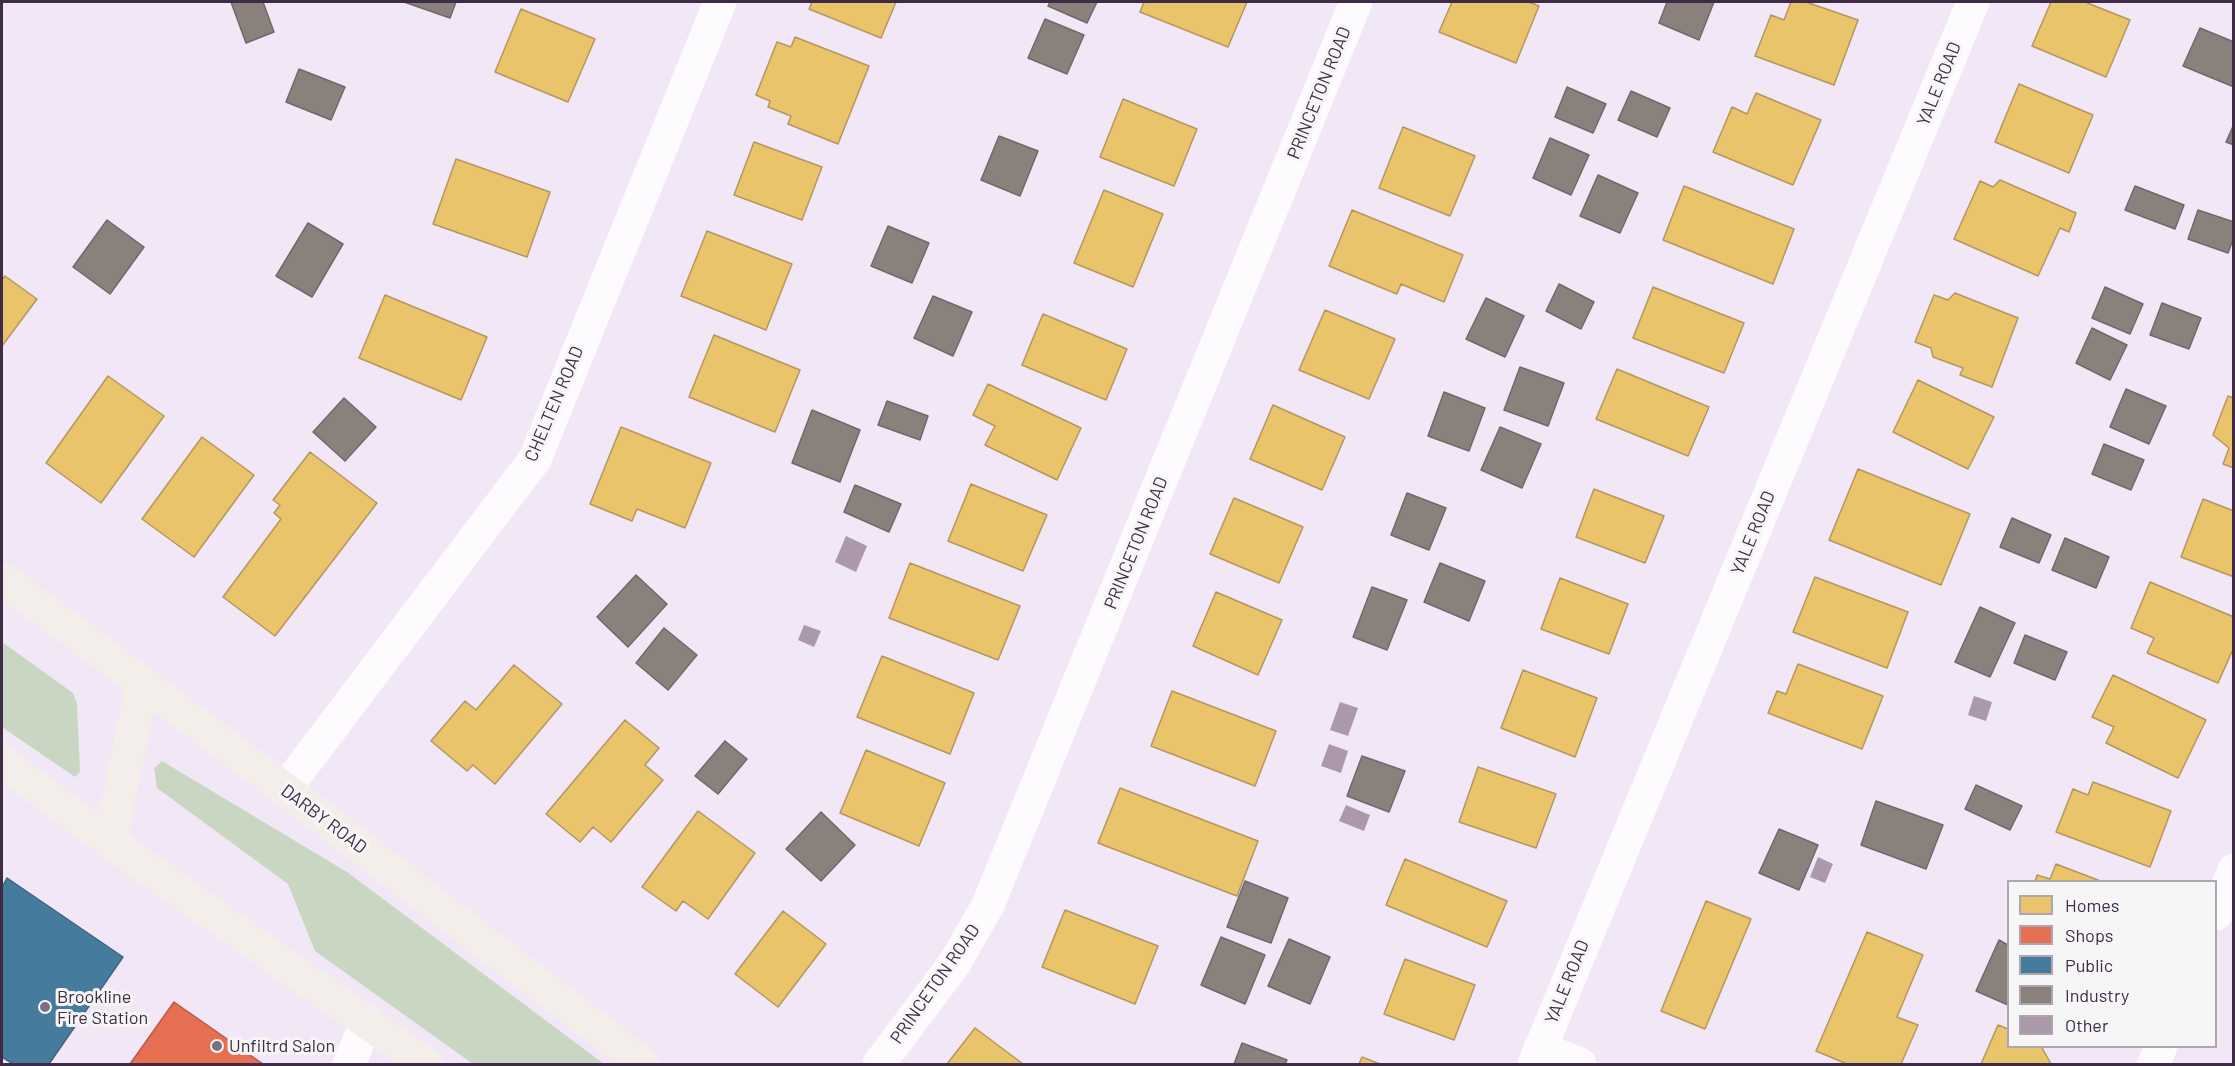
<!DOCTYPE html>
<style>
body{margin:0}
#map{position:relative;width:2235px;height:1066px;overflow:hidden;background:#f2e7f6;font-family:Barlow,sans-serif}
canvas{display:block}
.frame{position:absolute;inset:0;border:3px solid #3f2b46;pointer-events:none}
.legend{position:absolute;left:2007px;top:880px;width:210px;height:168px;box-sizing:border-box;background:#f6f6f6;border:2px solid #ada5b0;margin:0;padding:8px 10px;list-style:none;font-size:18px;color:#3f2b46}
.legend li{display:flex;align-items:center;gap:12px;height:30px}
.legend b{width:30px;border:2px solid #ada5b0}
</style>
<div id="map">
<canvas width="2235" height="1066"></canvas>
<div class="frame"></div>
<ul class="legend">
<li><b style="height:16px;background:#e9c46a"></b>Homes</li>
<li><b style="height:16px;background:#e76f51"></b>Shops</li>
<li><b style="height:16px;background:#457b9d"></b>Public</li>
<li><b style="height:16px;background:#8a817c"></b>Industry</li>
<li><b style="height:16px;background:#ac98ab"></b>Other</li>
</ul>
</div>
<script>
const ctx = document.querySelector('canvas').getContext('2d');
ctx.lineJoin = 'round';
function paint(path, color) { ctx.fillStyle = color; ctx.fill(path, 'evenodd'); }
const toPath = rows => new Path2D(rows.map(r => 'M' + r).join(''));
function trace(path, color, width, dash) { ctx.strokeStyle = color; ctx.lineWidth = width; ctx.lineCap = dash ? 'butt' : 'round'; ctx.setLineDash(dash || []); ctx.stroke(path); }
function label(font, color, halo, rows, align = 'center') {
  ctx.font = font + ' Barlow,sans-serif'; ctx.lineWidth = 6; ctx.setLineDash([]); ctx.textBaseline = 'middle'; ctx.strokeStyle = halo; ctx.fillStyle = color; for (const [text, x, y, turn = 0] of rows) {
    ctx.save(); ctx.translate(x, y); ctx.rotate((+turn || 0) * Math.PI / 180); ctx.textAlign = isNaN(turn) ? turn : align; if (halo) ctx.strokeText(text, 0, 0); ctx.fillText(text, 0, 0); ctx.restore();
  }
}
const green = toPath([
 [2,642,73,693,77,704,80,772,75,777,2,727],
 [162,761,347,872,604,1064,473,1064,315,951,288,884,157,788,154,768]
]);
const homes = toPath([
 [812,2,896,2,881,38,809,9,812,2],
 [1144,2,1247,2,1228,47,1140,12,1144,2],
 [1452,2,1529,2,1539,6,1516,63,1439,32,1452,2],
 [1791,2,1806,2,1858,20,1834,85,1755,56,1771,15,1784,20,1791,2],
 [2051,2,2085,2,2130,20,2106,77,2032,46,2051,2],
 [521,9,595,39,568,102,495,72,521,9],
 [795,37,869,66,838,144,788,124,791,116,768,107,770,101,756,95,777,42,791,47,795,37],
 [2019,84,2093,115,2069,173,1995,142,2019,84],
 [1756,93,1821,120,1793,185,1713,152,1732,107,1747,114,1756,93],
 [1123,99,1197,129,1174,186,1100,157,1123,99],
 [1403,127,1475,156,1450,216,1379,188,1403,127],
 [754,142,822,167,802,220,734,195,754,142],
 [456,159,550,192,527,257,433,224,456,159],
 [2000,180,2076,213,2069,232,2060,228,2038,276,1954,239,1980,181,1993,187,2000,180],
 [1684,186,1794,229,1773,284,1663,240,1684,186],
 [1104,190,1163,214,1133,287,1074,263,1104,190],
 [1352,210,1463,255,1444,302,1401,284,1397,294,1329,266,1352,210],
 [707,231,792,264,766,330,681,296,707,231],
 [5,276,37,299,2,346,2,280,5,276],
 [1653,287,1744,323,1724,373,1633,338,1653,287],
 [1955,293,2018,318,1992,387,1960,375,1963,368,1933,357,1931,348,1915,342,1934,295,1948,300,1955,293],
 [385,295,487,337,461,400,359,358,385,295],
 [1325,310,1395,339,1369,399,1299,370,1325,310],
 [1043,314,1127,349,1106,400,1022,365,1043,314],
 [714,335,800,370,775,432,689,397,714,335],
 [1617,369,1709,407,1688,456,1596,419,1617,369],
 [108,376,164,416,101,503,46,463,108,376],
 [1918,380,1994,417,1968,469,1893,432,1918,380],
 [988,384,1081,428,1057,480,985,445,995,426,973,415,988,384],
 [2228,396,2234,398,2234,468,2223,464,2229,448,2213,435,2228,396],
 [1273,405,1345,437,1322,490,1250,459,1273,405],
 [621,427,711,463,685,528,637,509,632,521,590,504,621,427],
 [202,437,254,475,194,557,142,519,202,437],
 [310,452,377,503,275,636,223,597,281,519,274,513,280,505,273,500,310,452],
 [1858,469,1970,514,1941,585,1829,540,1858,469],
 [971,484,1047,515,1023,571,948,541,971,484],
 [1594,489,1664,516,1645,563,1576,537,1594,489],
 [1234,498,1303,527,1279,583,1210,554,1234,498],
 [2203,499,2234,511,2234,577,2181,557,2203,499],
 [910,563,1020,606,998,660,889,618,910,563],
 [1815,577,1908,612,1887,668,1793,632,1815,577],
 [1560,578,1628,604,1609,654,1541,629,1560,578],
 [2150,582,2234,617,2234,647,2218,683,2147,653,2154,638,2131,628,2150,582],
 [1216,592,1282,620,1258,675,1193,646,1216,592],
 [882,656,974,693,950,754,857,717,882,656],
 [1798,664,1883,696,1862,749,1768,713,1777,691,1786,694,1798,664],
 [514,665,562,704,495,784,473,765,467,771,431,741,465,701,476,710,514,665],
 [1523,670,1597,698,1575,757,1501,728,1523,670],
 [2113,675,2206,720,2178,778,2106,743,2114,727,2092,717,2113,675],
 [1172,691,1276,731,1255,786,1151,746,1172,691],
 [625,720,659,748,645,765,663,780,611,842,593,827,580,842,546,814,625,720],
 [866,750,945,783,919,846,840,813,866,750],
 [1478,767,1556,794,1536,848,1459,822,1478,767],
 [2093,782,2171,811,2150,867,2056,832,2073,789,2088,795,2093,782],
 [1120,788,1258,841,1237,896,1098,843,1120,788],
 [698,811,755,853,708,919,683,901,676,911,642,887,698,811],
 [1405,859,1507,901,1487,947,1386,905,1405,859],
 [2056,864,2103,882,2035,882,2037,875,2050,879,2056,864],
 [1706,901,1751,919,1705,1029,1661,1011,1706,901],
 [1065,910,1158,946,1135,1004,1042,967,1065,910],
 [783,911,826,944,778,1007,735,974,783,911],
 [1867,932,1923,955,1897,1017,1918,1025,1901,1064,1847,1064,1816,1051,1867,932],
 [1405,959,1475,985,1454,1040,1384,1014,1405,959],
 [1998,1025,2008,1029,2008,1046,2041,1046,2051,1064,1981,1064,1998,1025],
 [975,1028,1023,1064,947,1064,975,1028],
 [1362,1057,1380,1064,1359,1064,1362,1057]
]);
const shops = toPath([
 [174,1002,263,1064,130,1064,174,1002]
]);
const public = toPath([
 [7,878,123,957,49,1064,13,1064,2,1057,2,887,7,878]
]);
const industry = toPath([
 [231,2,263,2,274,32,246,43,231,2],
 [404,2,456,2,450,18,404,2],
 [1050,2,1097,2,1087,23,1048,6,1050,2],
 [1667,2,1714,2,1699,40,1659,23,1667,2],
 [1045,19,1084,35,1067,74,1028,58,1045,19],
 [2200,28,2234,42,2234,87,2183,66,2200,28],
 [299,69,345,87,331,120,286,102,299,69],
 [1567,87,1606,104,1593,133,1555,117,1567,87],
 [1631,91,1670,108,1657,137,1618,120,1631,91],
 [2234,124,2234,145,2226,142,2234,124],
 [999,136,1038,151,1020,196,981,180,999,136],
 [1550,138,1589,155,1571,195,1533,178,1550,138],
 [1598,175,1638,193,1620,233,1580,216,1598,175],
 [2135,186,2184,205,2175,229,2125,210,2135,186],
 [2198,210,2234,222,2234,237,2228,253,2188,239,2198,210],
 [107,220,144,247,110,294,73,267,107,220],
 [308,223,343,244,312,297,276,276,308,223],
 [888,226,929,243,912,283,871,266,888,226],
 [1559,284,1594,302,1581,329,1546,311,1559,284],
 [2105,287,2143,304,2130,334,2092,318,2105,287],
 [933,296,972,312,953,356,914,338,933,296],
 [1486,298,1524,316,1505,357,1466,339,1486,298],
 [2162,303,2201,318,2189,349,2150,335,2162,303],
 [2092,328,2127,345,2110,380,2076,363,2092,328],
 [1520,367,1564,383,1548,426,1504,410,1520,367],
 [2126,389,2166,406,2149,444,2110,427,2126,389],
 [1444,392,1485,408,1469,451,1428,436,1444,392],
 [344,398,376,427,345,461,313,432,344,398],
 [887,401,928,416,920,440,878,425,887,401],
 [812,410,860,430,840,482,792,463,812,410],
 [1500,427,1541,444,1522,488,1481,470,1500,427],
 [2104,444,2144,460,2131,490,2092,474,2104,444],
 [855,485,901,504,889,532,844,512,855,485],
 [1407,493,1446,508,1429,550,1391,535,1407,493],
 [2012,518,2051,535,2039,563,2000,547,2012,518],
 [2065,538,2109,557,2096,588,2052,570,2065,538],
 [1440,563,1485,581,1469,621,1424,602,1440,563],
 [636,575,667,604,628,647,597,617,636,575],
 [1372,587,1407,600,1387,650,1353,637,1372,587],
 [1980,607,2015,623,1990,677,1955,662,1980,607],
 [664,628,697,655,668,690,636,663,664,628],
 [2025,635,2067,652,2055,680,2014,663,2025,635],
 [725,741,747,759,718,794,695,776,725,741],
 [1362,756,1405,771,1389,812,1347,796,1362,756],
 [1976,785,2022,806,2010,830,1965,809,1976,785],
 [1876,801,1943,825,1926,869,1861,845,1876,801],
 [821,812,855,845,821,881,786,849,821,812],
 [1779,829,1818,845,1799,890,1759,873,1779,829],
 [1245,881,1288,898,1271,943,1227,927,1245,881],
 [1221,937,1265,955,1245,1004,1201,985,1221,937],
 [1289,939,1330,957,1310,1004,1268,986,1289,939],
 [1999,940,2008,945,2008,1005,1976,991,1999,940],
 [1242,1043,1287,1060,1285,1064,1234,1064,1242,1043]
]);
const building = toPath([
 [846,536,867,546,856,572,835,562],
 [804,625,821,631,814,647,798,640],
 [1974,696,1992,702,1986,721,1968,715],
 [1340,702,1358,708,1348,736,1330,730],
 [1329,744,1348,751,1341,773,1321,766],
 [1346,805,1370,815,1364,831,1339,821],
 [1818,857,1833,864,1825,883,1810,877]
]);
const minor = toPath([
 [285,789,535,459,720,2],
 [2216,914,2234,870],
 [1540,1048,1580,1064],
 [349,1064,367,1022],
 [879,1064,954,964,988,905,1356,2],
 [1534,1064,1973,2],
 [2154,1064,2161,1046]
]);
const major = toPath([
 [2,579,285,789,643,1064],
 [2,762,110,842,426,1064],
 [110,842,142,685]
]);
const markers = [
 [45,1007,6,"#7e6d84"],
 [217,1046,6,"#7e6d84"]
];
const streetNames = [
 ["YALE ROAD",1939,84,-68],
 ["PRINCETON ROAD",1319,93,-68],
 ["CHELTEN ROAD",554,404,-67],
 ["YALE ROAD",1753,533,-68],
 ["PRINCETON ROAD",1136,543,-68],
 ["DARBY ROAD",324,819,37],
 ["YALE ROAD",1567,982,-68],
 ["PRINCETON ROAD",935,984,-55]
];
const poiNames = [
 ["Brookline",57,997],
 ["Fire Station",57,1018],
 ["Unfiltrd Salon",229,1046]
];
paint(green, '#c8d6c2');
paint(homes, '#e9c46a');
trace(homes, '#b6965f', 1.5);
paint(shops, '#e76f51');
trace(shops, '#b55b4e', 1.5);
paint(public, '#457b9d');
trace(public, '#436383', 1.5);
paint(industry, '#8a817c');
trace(industry, '#74676c', 1.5);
paint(building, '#ac98ab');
trace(minor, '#fdfbfe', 33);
trace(major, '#f4eeea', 33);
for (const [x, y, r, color] of markers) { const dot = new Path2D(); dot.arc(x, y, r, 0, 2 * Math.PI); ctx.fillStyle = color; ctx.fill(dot); trace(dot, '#f6f6f6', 2); }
label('18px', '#3f2b46', '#f6f6f6', streetNames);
label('18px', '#3f2b46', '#f6f6f6', poiNames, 'left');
</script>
